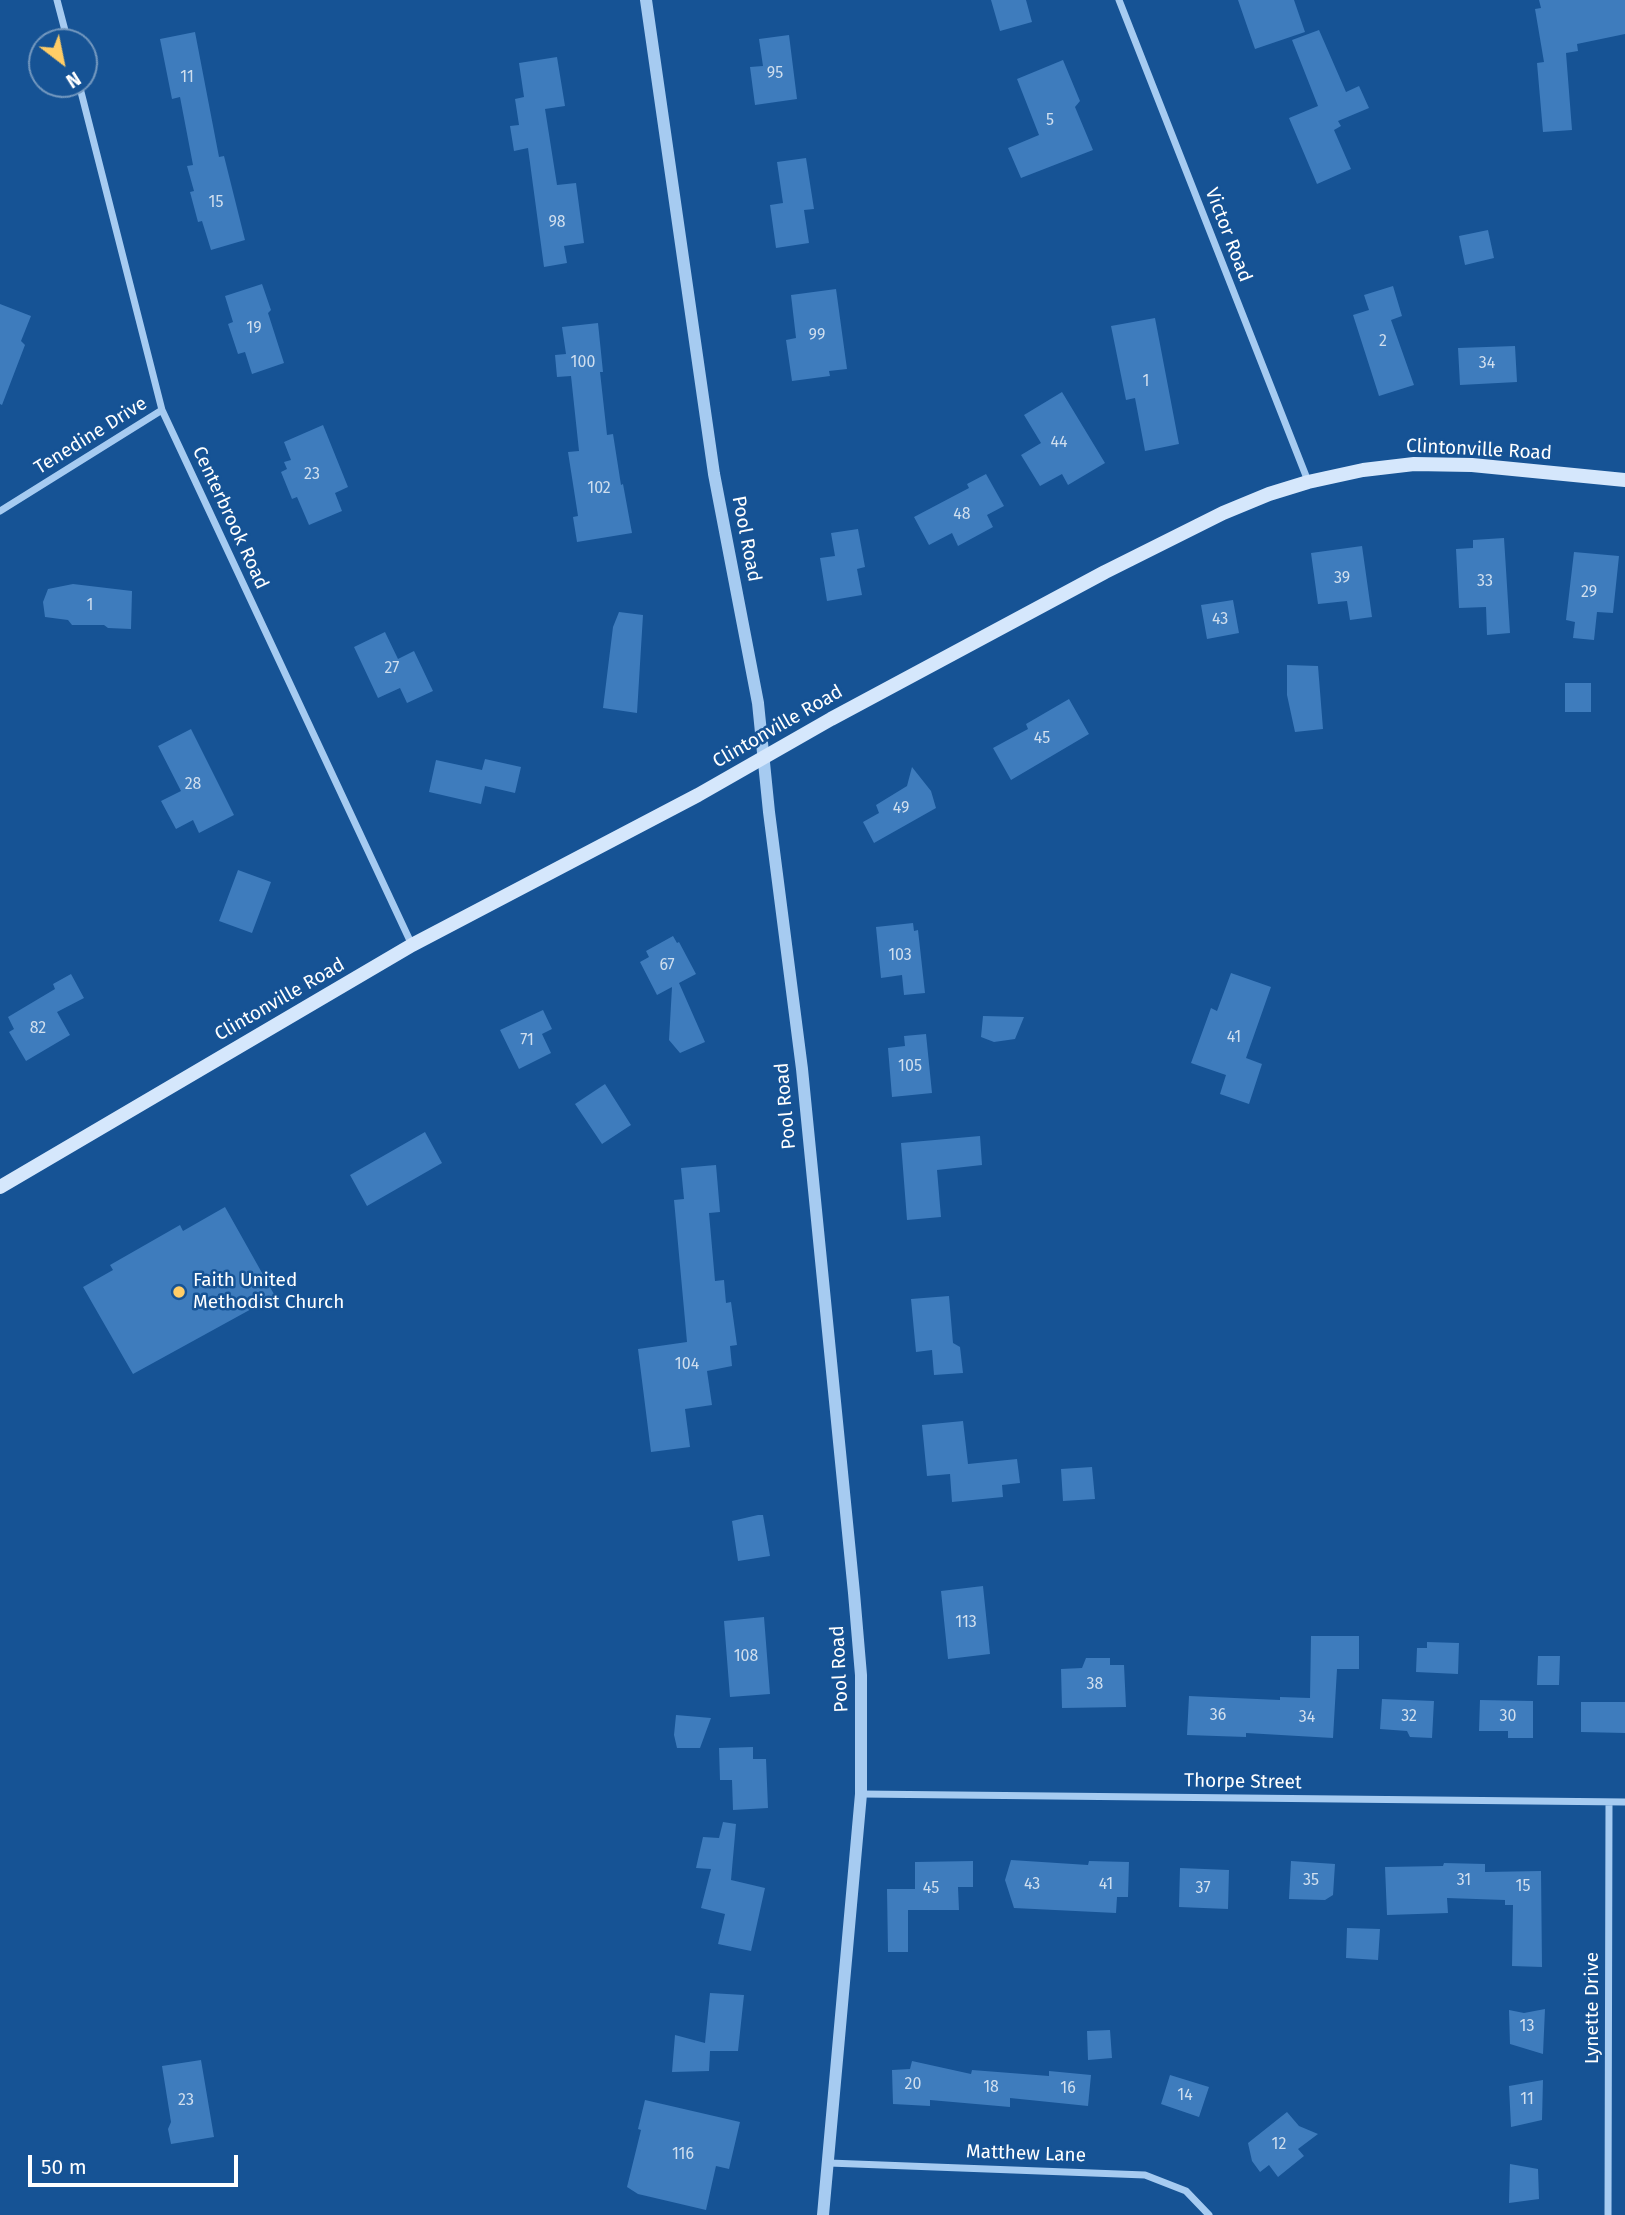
<!DOCTYPE html>
<style>
body{margin:0}
#map{position:relative;width:1625px;height:2215px;overflow:hidden;background:#165395;font-family:"Fira Sans",sans-serif}
canvas{display:block}
.north{position:absolute;left:28px;top:28px;width:70px;height:70px;box-sizing:border-box;background:#165395;border:2px solid #7398bf;border-radius:50%;rotate:148deg;font-size:19px;font-weight:700;line-height:28px;text-align:center;color:#fff}
.north::after{content:'';display:block;margin:auto;width:24px;height:32px;background:#ffcd67;clip-path:polygon(50% 0,100% 100%,50% 72%,0 100%)}
.scale{position:absolute;left:28px;top:2155px;width:210px;height:32px;box-sizing:border-box;border:4px solid #fff;border-top:0;padding-left:9px;font-size:21px;line-height:24px;white-space:nowrap;color:#fff;-webkit-text-stroke:5px #165395;paint-order:stroke}
</style>
<div id="map">
<canvas width="1625" height="2215"></canvas>
<div class="north">N</div>
<div class="scale">50 m</div>
</div>
<script>
const ctx = document.querySelector('canvas').getContext('2d');
ctx.lineJoin = 'round';
function paint(path, color) { ctx.fillStyle = color; ctx.fill(path, 'evenodd'); }
const toPath = rows => new Path2D(rows.map(r => 'M' + r).join(''));
function trace(path, color, width, dash) { ctx.strokeStyle = color; ctx.lineWidth = width; ctx.lineCap = dash ? 'butt' : 'round'; ctx.setLineDash(dash || []); ctx.stroke(path); }
function label(font, color, halo, rows, align = 'center') {
  ctx.font = font + ' "Fira Sans",sans-serif'; ctx.lineWidth = 5; ctx.setLineDash([]); ctx.textBaseline = 'middle'; ctx.strokeStyle = halo; ctx.fillStyle = color; for (const [text, x, y, turn = 0] of rows) {
    ctx.save(); ctx.translate(x, y); ctx.rotate((+turn || 0) * Math.PI / 180); ctx.textAlign = isNaN(turn) ? turn : align; if (halo) ctx.strokeText(text, 0, 0); ctx.fillText(text, 0, 0); ctx.restore();
  }
}
const building = toPath([
 [991,0,1026,0,1032,22,1000,31],
 [1238,0,1294,0,1305,32,1255,49],
 [1539,0,1625,0,1625,34,1577,44,1578,51,1566,53,1572,130,1543,132,1537,63,1544,62,1535,9,1541,8],
 [1319,30,1346,92,1359,86,1369,108,1338,121,1341,126,1334,130,1351,169,1317,184,1289,118,1318,106,1292,40],
 [195,32,219,157,224,156,245,240,211,250,202,221,198,222,190,192,194,191,187,166,193,165,180,97,172,99,160,39],
 [789,35,797,99,755,105,750,67,763,66,759,39],
 [557,57,565,106,545,109,557,185,576,183,584,243,564,246,567,263,544,267,528,148,514,151,510,126,519,125,515,99,524,97,519,63],
 [1063,60,1080,101,1075,107,1093,150,1021,178,1008,148,1039,135,1017,79],
 [806,158,814,209,804,210,809,243,776,248,770,205,783,203,777,162],
 [1488,230,1494,258,1465,265,1459,236],
 [262,284,271,310,268,313,284,363,252,374,245,352,238,354,228,324,233,322,225,296],
 [1393,286,1402,316,1391,320,1414,385,1379,396,1353,315,1369,310,1364,295],
 [836,289,847,369,829,371,830,376,792,381,786,340,796,338,791,295],
 [0,304,31,316,21,341,25,345,2,405,0,404],
 [1155,318,1179,444,1145,451,1135,398,1126,400,1111,326],
 [598,323,603,372,600,372,607,435,613,434,621,485,623,484,632,533,577,542,573,517,578,516,568,452,579,451,571,376,557,377,555,355,566,354,562,327],
 [1515,346,1517,382,1460,385,1458,348],
 [1062,392,1105,463,1068,485,1062,474,1040,486,1021,455,1041,443,1024,415],
 [323,425,348,487,335,493,342,511,309,525,297,497,292,499,281,472,287,469,284,462,291,460,284,442],
 [986,474,1004,506,987,515,993,527,958,546,952,533,929,545,914,517,969,488,967,484],
 [858,529,865,567,857,569,862,595,827,601,820,558,835,556,831,533],
 [1504,538,1510,633,1487,635,1486,607,1459,608,1456,549,1473,548,1473,540],
 [1362,546,1372,617,1350,620,1347,601,1318,604,1311,553],
 [1574,552,1619,556,1613,613,1597,612,1594,640,1573,638,1575,622,1566,620],
 [73,584,132,591,131,629,108,628,104,625,72,625,68,620,45,617,43,602,48,589],
 [1233,600,1239,633,1207,639,1201,605],
 [619,612,643,615,637,713,603,708,613,627],
 [385,632,398,659,414,651,433,691,407,703,400,688,378,698,354,647],
 [1287,665,1318,666,1323,729,1295,732,1287,695],
 [1565,683,1591,683,1591,712,1565,712],
 [1069,699,1089,734,1011,780,993,748,1028,729,1026,724],
 [191,729,234,815,199,833,193,820,176,829,161,801,181,791,158,746],
 [485,759,521,767,515,793,485,786,481,804,429,792,436,760,482,770],
 [912,767,931,791,936,808,874,843,863,822,879,813,876,805,907,786],
 [238,870,271,882,252,933,219,921],
 [913,923,914,931,918,930,925,993,904,995,902,975,881,978,876,927],
 [673,936,677,943,679,942,696,974,679,983,705,1042,680,1053,669,1040,672,987,657,995,640,962,649,957,646,951],
 [1231,973,1271,987,1246,1058,1262,1064,1249,1104,1220,1094,1226,1075,1191,1063,1211,1008,1217,1011],
 [71,974,84,998,57,1012,70,1035,26,1061,9,1032,14,1029,8,1017,55,989,53,984],
 [543,1010,552,1029,542,1034,551,1053,519,1069,500,1030],
 [983,1016,1024,1017,1015,1039,994,1042,981,1037],
 [926,1034,932,1093,892,1097,888,1048,905,1046,904,1036],
 [605,1084,631,1125,602,1144,575,1104],
 [425,1132,442,1163,367,1206,350,1175],
 [980,1136,982,1165,937,1170,941,1217,907,1220,901,1143],
 [716,1165,720,1212,709,1213,715,1281,724,1280,726,1303,731,1302,737,1345,730,1346,732,1366,707,1371,712,1405,685,1409,690,1447,651,1452,638,1349,687,1342,674,1200,684,1199,681,1168],
 [225,1207,275,1296,133,1374,83,1287,113,1270,110,1265,180,1225,183,1231],
 [949,1296,953,1343,960,1347,963,1373,934,1375,932,1350,916,1352,911,1299],
 [963,1421,968,1464,1017,1459,1020,1483,1002,1485,1003,1497,952,1502,950,1474,927,1476,922,1425],
 [1092,1467,1095,1499,1063,1501,1061,1469],
 [758,1515,763,1515,770,1556,738,1561,732,1521],
 [983,1586,990,1654,948,1659,941,1591],
 [764,1617,770,1694,730,1697,724,1621],
 [1311,1636,1359,1636,1359,1669,1337,1669,1333,1738,1246,1733,1246,1737,1187,1735,1189,1696,1280,1700,1280,1697,1310,1698],
 [1427,1642,1459,1643,1458,1674,1416,1672,1417,1648,1427,1648],
 [1538,1656,1560,1656,1559,1685,1537,1685],
 [1086,1658,1110,1658,1110,1665,1124,1665,1126,1707,1062,1708,1061,1669,1082,1668],
 [1382,1699,1434,1701,1432,1738,1410,1737,1407,1731,1380,1729],
 [1480,1700,1533,1701,1533,1738,1508,1738,1508,1731,1479,1731],
 [1581,1702,1625,1702,1625,1733,1581,1732],
 [676,1715,711,1718,700,1748,677,1748,674,1735],
 [753,1747,753,1759,766,1759,768,1808,733,1810,732,1780,720,1780,719,1748],
 [723,1822,736,1824,731,1880,765,1888,751,1951,718,1944,725,1914,701,1908,711,1869,696,1868,703,1837,719,1838],
 [1011,1860,1088,1865,1089,1861,1129,1862,1128,1897,1117,1897,1116,1913,1014,1908,1005,1880],
 [973,1861,973,1887,958,1887,959,1910,908,1910,908,1952,888,1952,887,1889,915,1889,915,1862],
 [1291,1861,1335,1864,1333,1895,1325,1900,1289,1899],
 [1444,1863,1485,1864,1485,1872,1541,1871,1542,1967,1512,1966,1513,1905,1505,1905,1505,1900,1447,1898,1448,1913,1387,1915,1385,1867,1443,1866],
 [1180,1868,1229,1870,1228,1909,1179,1907],
 [1347,1928,1380,1929,1378,1960,1346,1958],
 [710,1993,744,1995,738,2051,710,2051,709,2071,672,2072,675,2035,705,2043],
 [1545,2009,1543,2054,1510,2044,1509,2010,1524,2013],
 [1110,2030,1112,2058,1088,2060,1087,2031],
 [201,2060,214,2137,171,2144,168,2129,171,2122,162,2066],
 [912,2061,971,2074,972,2070,1049,2076,1049,2071,1091,2075,1088,2106,1010,2098,1010,2107,930,2100,930,2106,893,2104,892,2070,910,2069],
 [1170,2075,1209,2087,1199,2117,1161,2104],
 [1543,2080,1542,2120,1511,2127,1509,2086],
 [645,2100,740,2122,729,2169,716,2166,706,2210,638,2194,627,2187,641,2130,638,2129],
 [1287,2112,1299,2126,1318,2134,1298,2149,1304,2156,1278,2177,1269,2165,1260,2172,1252,2161,1248,2143],
 [1510,2164,1538,2169,1539,2199,1509,2203]
]);
const minor = toPath([
 [57,0,68,42],
 [1119,0,1308,481],
 [79,84,162,410,412,945],
 [0,511,162,410],
 [861,1794,1625,1802],
 [829,2163,1145,2175,1186,2191,1209,2215],
 [1608,2215,1609,1802]
]);
const tertiary = toPath([
 [646,0,714,474,758,703,769,812,802,1069,854,1593,861,1675,861,1794,823,2215]
]);
const secondary = toPath([
 [0,1187,412,945,698,795,831,719,1105,572,1223,513,1269,494,1308,482,1363,470,1414,464,1472,465,1625,480]
]);
const markers = [
 [179,1292,7,"#ffcd67"]
];
const numberNames = [
 ["95",775,74],
 ["11",187,78],
 ["5",1050,121],
 ["15",216,203],
 ["98",557,223],
 ["19",254,329],
 ["99",817,336],
 ["2",1383,342],
 ["100",583,363],
 ["34",1487,364],
 ["1",1146,382],
 ["44",1059,443],
 ["23",312,475],
 ["102",599,489],
 ["48",962,515],
 ["39",1342,579],
 ["33",1485,582],
 ["29",1589,593],
 ["1",90,606],
 ["43",1220,620],
 ["27",392,669],
 ["45",1042,739],
 ["28",193,785],
 ["49",901,809],
 ["103",900,956],
 ["67",667,966],
 ["82",38,1029],
 ["41",1234,1038],
 ["71",527,1041],
 ["105",910,1067],
 ["104",687,1365],
 ["113",966,1623],
 ["108",746,1657],
 ["38",1095,1685],
 ["36",1218,1716],
 ["32",1409,1717],
 ["30",1508,1717],
 ["34",1307,1718],
 ["35",1311,1881],
 ["31",1464,1881],
 ["43",1032,1885],
 ["41",1106,1885],
 ["15",1523,1887],
 ["45",931,1889],
 ["37",1203,1889],
 ["13",1527,2027],
 ["20",913,2085],
 ["18",991,2088],
 ["16",1068,2089],
 ["14",1185,2096],
 ["11",1527,2100],
 ["23",186,2101],
 ["12",1279,2145],
 ["116",683,2155]
];
const streetNames = [
 ["Victor Road",1228,235,69],
 ["Tenedine Drive",91,436,-32],
 ["Clintonville Road",1479,450,3],
 ["Centerbrook Road",230,518,65],
 ["Pool Road",746,539,79],
 ["Clintonville Road",778,727,-30],
 ["Clintonville Road",280,1000,-30],
 ["Pool Road",786,1106,-95],
 ["Pool Road",840,1669,-93],
 ["Thorpe Street",1243,1782,1],
 ["Lynette Drive",1593,2008,-90],
 ["Matthew Lane",1026,2154,2]
];
const poiNames = [
 ["Faith United",193,1281],
 ["Methodist Church",193,1303]
];
paint(building, '#3e7cbd');
trace(minor, '#a6cbf1', 7);
trace(tertiary, '#a6cbf1', 12);
trace(secondary, '#d5e7fc', 14);
for (const [x, y, r, color] of markers) { const dot = new Path2D(); dot.arc(x, y, r, 0, 2 * Math.PI); ctx.fillStyle = color; ctx.fill(dot); trace(dot, '#165395', 2.5); }
label('16px', '#cfdeee', null, numberNames);
label('19px', '#fff', '#165395', streetNames);
label('19px', '#fff', '#165395', poiNames, 'left');
</script>
